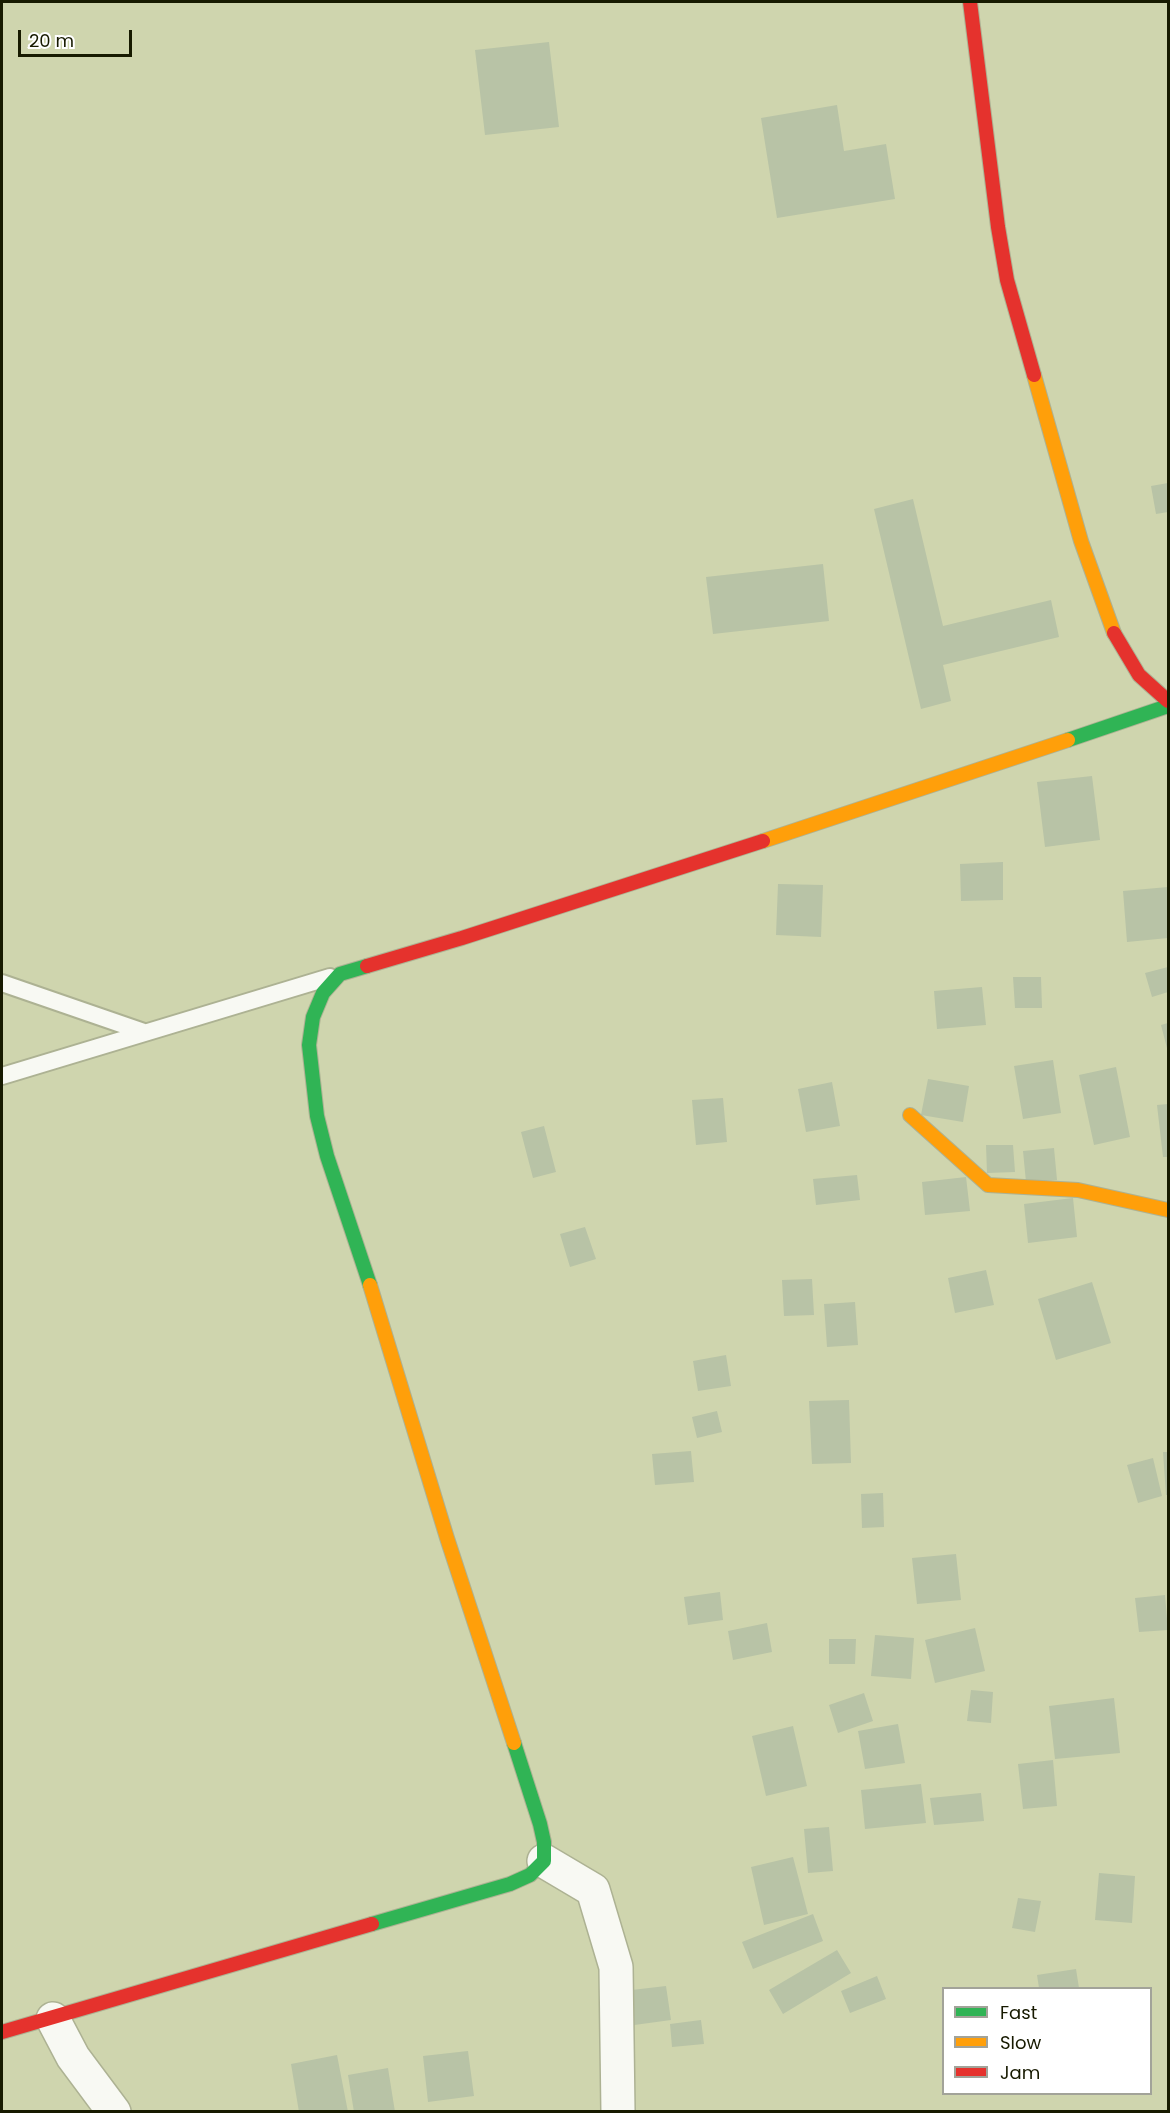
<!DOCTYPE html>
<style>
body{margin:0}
#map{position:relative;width:1170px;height:2113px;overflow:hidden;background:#cfd5ae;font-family:Poppins,sans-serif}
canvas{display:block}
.frame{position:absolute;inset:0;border:3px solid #171a00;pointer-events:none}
.legend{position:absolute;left:942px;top:1987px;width:210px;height:108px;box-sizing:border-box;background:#fff;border:2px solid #a2a399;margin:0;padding:8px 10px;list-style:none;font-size:18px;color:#171a00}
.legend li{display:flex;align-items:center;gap:12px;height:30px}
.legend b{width:30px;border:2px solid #a2a399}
.scale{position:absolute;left:18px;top:30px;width:114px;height:27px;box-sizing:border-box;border:3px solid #171a00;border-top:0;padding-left:8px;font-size:18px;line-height:21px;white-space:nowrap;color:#171a00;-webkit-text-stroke:4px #fff;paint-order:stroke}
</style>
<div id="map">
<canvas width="1170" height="2113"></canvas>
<div class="frame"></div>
<ul class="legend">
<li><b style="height:8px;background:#30b455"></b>Fast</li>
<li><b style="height:8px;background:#ff9f0a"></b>Slow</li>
<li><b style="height:8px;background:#e5322d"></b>Jam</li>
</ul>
<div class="scale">20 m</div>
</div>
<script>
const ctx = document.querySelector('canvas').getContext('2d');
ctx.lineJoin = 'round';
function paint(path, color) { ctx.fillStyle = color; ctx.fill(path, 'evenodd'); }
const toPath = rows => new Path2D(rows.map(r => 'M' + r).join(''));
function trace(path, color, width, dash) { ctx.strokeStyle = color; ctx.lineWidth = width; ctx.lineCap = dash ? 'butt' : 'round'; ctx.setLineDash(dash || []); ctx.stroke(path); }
const building = toPath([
 [549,42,559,127,485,135,475,50],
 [837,105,844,151,886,144,895,199,777,218,761,118],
 [1168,483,1168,512,1156,514,1151,486],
 [913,499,943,626,1051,600,1059,637,943,665,951,701,921,709,874,509],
 [823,564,829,621,713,634,706,577],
 [1092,776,1100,840,1045,847,1037,782],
 [1003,862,1003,900,961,901,960,864],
 [778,884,823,885,821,937,776,935],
 [1168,887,1168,938,1127,942,1123,891],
 [1168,967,1168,992,1152,997,1145,973],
 [1013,977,1041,977,1042,1008,1015,1008],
 [982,987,986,1025,937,1029,934,991],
 [1168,1023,1168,1052,1161,1025],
 [1053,1060,1061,1113,1023,1119,1014,1066],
 [1116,1067,1130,1137,1094,1145,1079,1075],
 [928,1079,969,1086,963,1122,921,1115],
 [832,1082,840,1126,806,1132,798,1089],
 [723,1098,727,1142,696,1145,692,1100],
 [1168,1104,1168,1157,1163,1157,1157,1105],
 [544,1126,556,1172,533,1178,521,1132],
 [986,1145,1013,1145,1015,1172,987,1173],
 [1054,1148,1057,1180,1026,1182,1023,1151],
 [857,1175,860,1200,816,1205,813,1179],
 [966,1177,970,1211,925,1215,922,1182],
 [1073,1198,1077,1237,1028,1243,1024,1204],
 [585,1227,596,1259,570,1267,560,1234],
 [986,1270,994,1305,955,1313,948,1278],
 [812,1279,814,1315,784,1316,782,1280],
 [1092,1282,1111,1343,1056,1360,1038,1299],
 [855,1302,858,1345,827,1347,824,1304],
 [726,1355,731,1386,698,1391,693,1361],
 [849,1400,851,1463,812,1464,809,1401],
 [717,1411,722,1432,697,1438,692,1417],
 [691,1451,694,1482,655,1485,652,1454],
 [1163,1452,1168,1452,1168,1495,1166,1495],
 [1153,1458,1162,1496,1138,1503,1127,1465],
 [883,1493,884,1527,862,1528,861,1494],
 [956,1554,961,1600,917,1604,912,1558],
 [720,1592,723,1620,688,1625,684,1597],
 [1165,1595,1168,1630,1139,1632,1135,1598],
 [767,1623,772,1652,733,1660,728,1631],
 [975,1628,985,1671,935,1683,925,1640],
 [875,1635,914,1638,911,1679,871,1676],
 [829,1639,856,1639,855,1664,829,1664],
 [971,1690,993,1692,991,1723,967,1721],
 [864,1693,873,1721,838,1733,829,1705],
 [1114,1698,1120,1753,1055,1759,1049,1706],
 [898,1724,905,1763,865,1769,858,1731],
 [793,1726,807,1786,766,1796,752,1736],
 [1053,1760,1057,1806,1023,1809,1018,1764],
 [921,1784,926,1823,865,1829,861,1790],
 [981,1793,984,1821,934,1825,930,1798],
 [829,1827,833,1871,808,1873,804,1829],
 [793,1857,808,1914,764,1925,751,1867],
 [1099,1873,1135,1876,1132,1923,1095,1920],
 [1018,1898,1041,1901,1035,1932,1012,1928],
 [813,1914,823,1941,753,1969,742,1942],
 [837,1950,851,1973,783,2014,769,1990],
 [1076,1969,1079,1988,1039,1988,1037,1975],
 [877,1976,886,1999,850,2013,841,1991],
 [666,1986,671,2020,627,2026,623,1991],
 [701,2020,704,2044,672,2047,670,2024],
 [468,2051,474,2096,428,2102,423,2056],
 [337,2055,348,2112,299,2112,291,2064],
 [388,2068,395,2112,354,2112,348,2075]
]);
const lane = toPath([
 [2,983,144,1032],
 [2,1076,330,977]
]);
const street = toPath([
 [544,1861,593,1890,616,1967,618,2112],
 [53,2019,73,2057,114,2112]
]);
const fast = toPath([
 [1068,740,1168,706],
 [367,966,340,974,323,993,313,1017,309,1045,317,1116,327,1156,370,1285],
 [372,1924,510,1884,530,1875,544,1861,544,1842,540,1824,514,1743]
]);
const slow = toPath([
 [1034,375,1081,541,1114,633],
 [763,841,1068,740],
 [910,1115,988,1185,1078,1190,1168,1210],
 [370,1285,447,1538,514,1743]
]);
const jam = toPath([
 [970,2,998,227,1007,280,1034,375],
 [1114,633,1139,675,1168,701],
 [367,966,462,938,763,841],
 [2,2032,372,1924]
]);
paint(building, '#b8c3a6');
trace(lane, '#adb293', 20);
trace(street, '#adb293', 36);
trace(fast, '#adb293', 16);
trace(slow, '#adb293', 16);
trace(jam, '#adb293', 16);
trace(lane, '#f8f9f3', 16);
trace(street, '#f8f9f3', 33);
trace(fast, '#30b455', 14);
trace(slow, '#ff9f0a', 14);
trace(jam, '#e5322d', 14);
</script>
